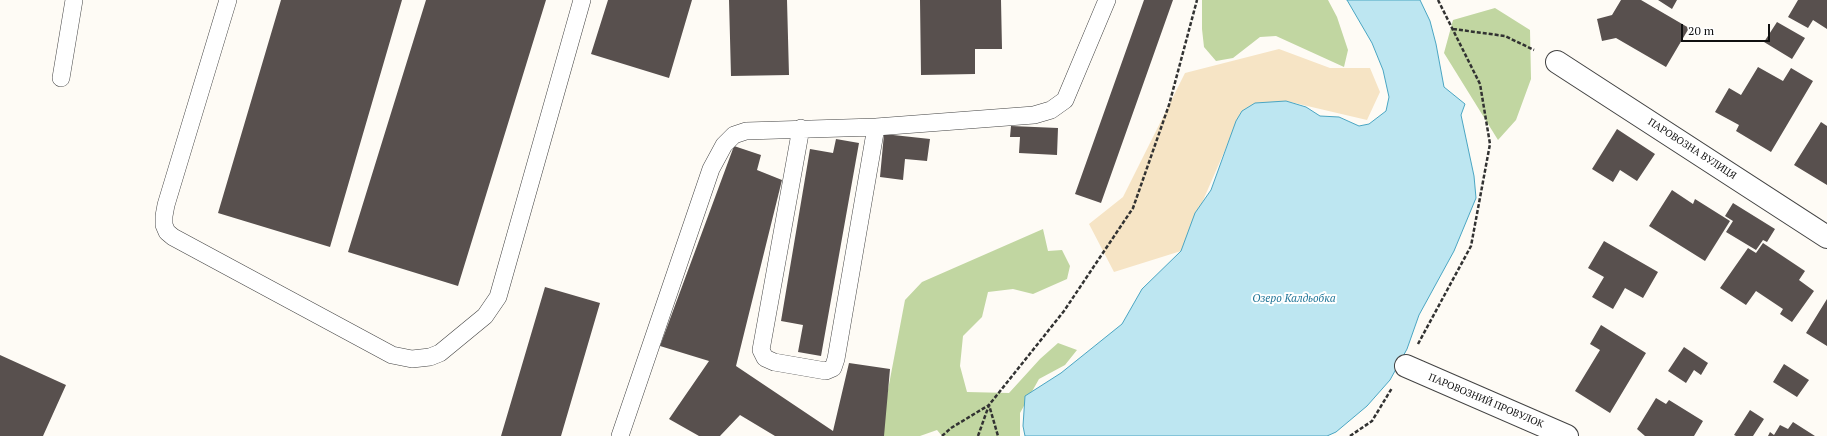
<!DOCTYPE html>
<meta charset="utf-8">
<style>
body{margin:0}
#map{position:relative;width:1827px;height:436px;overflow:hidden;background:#fefbf5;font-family:"PT Serif",serif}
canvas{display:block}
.scale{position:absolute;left:1681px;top:24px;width:89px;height:18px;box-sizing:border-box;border:2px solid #101010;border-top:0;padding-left:5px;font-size:12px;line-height:14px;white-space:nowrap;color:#101010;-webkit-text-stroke:3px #fff;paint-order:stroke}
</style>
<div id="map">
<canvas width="1827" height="436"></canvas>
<div class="scale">20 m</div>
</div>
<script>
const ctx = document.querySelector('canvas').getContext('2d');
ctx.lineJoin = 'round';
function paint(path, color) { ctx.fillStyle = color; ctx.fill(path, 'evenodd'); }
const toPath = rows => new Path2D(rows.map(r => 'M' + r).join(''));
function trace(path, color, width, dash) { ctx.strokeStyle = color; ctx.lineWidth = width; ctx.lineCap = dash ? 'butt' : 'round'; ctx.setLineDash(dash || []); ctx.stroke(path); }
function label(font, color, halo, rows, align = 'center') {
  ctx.font = font + ' "PT Serif",serif'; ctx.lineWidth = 4; ctx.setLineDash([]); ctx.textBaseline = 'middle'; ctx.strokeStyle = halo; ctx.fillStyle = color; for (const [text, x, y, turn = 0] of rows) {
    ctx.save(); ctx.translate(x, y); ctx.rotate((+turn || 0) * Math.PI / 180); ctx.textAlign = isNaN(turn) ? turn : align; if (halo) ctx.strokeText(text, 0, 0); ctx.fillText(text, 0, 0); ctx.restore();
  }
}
const forest = toPath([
 [1202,0,1328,0,1337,17,1348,50,1344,67,1276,36,1260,37,1233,58,1216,61,1204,47,1202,29],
 [1495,8,1530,30,1531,79,1516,120,1498,140,1444,53,1453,20],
 [1043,229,1048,251,1062,250,1070,266,1067,279,1033,294,1013,289,988,292,982,317,963,336,960,366,967,392,1009,393,1040,359,1058,343,1077,350,1065,365,1039,379,1020,413,1020,436,942,436,937,430,920,436,884,436,880,432,905,300,922,282]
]);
const sand = toPath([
 [1279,49,1330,68,1370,68,1380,92,1367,120,1286,101,1242,111,1181,251,1114,272,1089,224,1123,197,1185,73]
]);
const water = toPath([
 [1347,0,1420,0,1430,21,1436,44,1444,87,1465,104,1461,115,1474,176,1476,198,1454,251,1419,315,1407,349,1390,380,1367,406,1336,432,1327,436,1025,436,1023,426,1025,396,1061,373,1122,324,1142,289,1181,251,1195,213,1211,190,1236,121,1242,111,1255,103,1286,101,1306,107,1320,116,1339,117,1359,126,1369,124,1386,111,1389,97,1383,70,1372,43,1347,0]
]);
const building = toPath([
 [281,0,402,0,330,247,218,213],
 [426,0,546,0,458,286,348,252],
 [608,0,692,0,669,78,591,54],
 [729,0,787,0,789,75,731,76],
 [920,0,1001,0,1002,49,975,49,975,74,921,75],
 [1144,0,1173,0,1101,203,1075,194],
 [1621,0,1641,0,1689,28,1666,67,1616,38,1602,41,1597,19,1612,15],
 [1658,0,1677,0,1672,9],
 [1798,0,1827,0,1827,29,1813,20,1808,28,1788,17],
 [1777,22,1805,38,1792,59,1764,42],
 [1758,67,1783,81,1791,68,1813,81,1771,152,1736,131,1739,125,1715,112,1729,88,1741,95],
 [1821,122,1827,126,1827,185,1794,165],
 [1011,126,1058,128,1057,155,1019,153,1020,137,1010,137],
 [1617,129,1655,154,1637,181,1620,170,1613,182,1592,169],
 [884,134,930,139,927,161,905,159,903,180,880,177],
 [836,139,859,143,821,356,798,352,803,325,781,321,810,149,833,153],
 [734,146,761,155,757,170,782,180,736,366,833,431,849,363,890,369,884,436,775,436,740,415,720,436,699,436,669,419,709,361,660,346],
 [1672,190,1693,204,1695,199,1730,221,1705,261,1649,226],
 [1733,203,1775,229,1767,242,1763,240,1756,250,1726,232,1733,221,1725,216],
 [1604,241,1658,272,1643,298,1625,288,1613,309,1592,297,1604,277,1588,268],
 [1763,243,1805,271,1799,280,1814,291,1792,322,1780,314,1783,309,1756,291,1746,305,1720,288,1748,248,1756,253],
 [545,287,600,303,561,436,501,436],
 [1827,299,1827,346,1806,333],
 [1601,325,1646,353,1610,413,1575,391,1600,350,1590,344],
 [1684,347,1708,363,1701,375,1694,370,1686,383,1668,371],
 [0,355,66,385,43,436,0,436],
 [1784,364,1809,380,1797,397,1773,382],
 [1656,398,1666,404,1669,400,1703,421,1694,436,1645,436,1637,429],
 [1750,410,1764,419,1753,436,1736,436,1734,435],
 [1793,422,1815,436,1768,436,1770,432,1774,435,1780,425,1788,429]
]);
const path = toPath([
 [1453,29,1505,36,1534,50],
 [1418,344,1471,246,1490,144,1480,84,1438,0],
 [942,436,951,428,989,405,998,436],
 [978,436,989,405,1064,311,1133,208,1169,105,1197,0],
 [1350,436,1372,421,1392,388]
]);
const lane = toPath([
 [228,0,166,205,164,216,164,225,167,232,173,237,392,355,412,359,430,357,440,353,485,316,498,297,582,0],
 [61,78,74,0],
 [801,128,761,350,765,358,774,362,826,371,833,368,836,359,876,127],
 [620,436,711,169,724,145,734,135,746,131,876,127,1034,115,1051,110,1065,100,1107,0]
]);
const street = toPath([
 [1557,62,1827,237],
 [1406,366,1567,436]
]);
const streetNames = [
 ["ПАРОВОЗНА ВУЛИЦЯ",1692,149,33],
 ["ПАРОВОЗНИЙ ПРОВУЛОК",1486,401,23]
];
const waterNames = [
 ["Озеро Калдьобка",1294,299]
];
paint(forest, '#c1d6a1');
paint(sand, '#f6e4c5');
paint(water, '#bde6f1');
trace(water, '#4aa5c2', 1);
paint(building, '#58504e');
trace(lane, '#434343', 18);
trace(street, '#434343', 24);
trace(path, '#323232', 2.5, [4, 2]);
trace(lane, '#fff', 17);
trace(street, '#fff', 22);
label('10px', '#101010', '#fff', streetNames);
label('italic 11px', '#237799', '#fff', waterNames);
</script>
